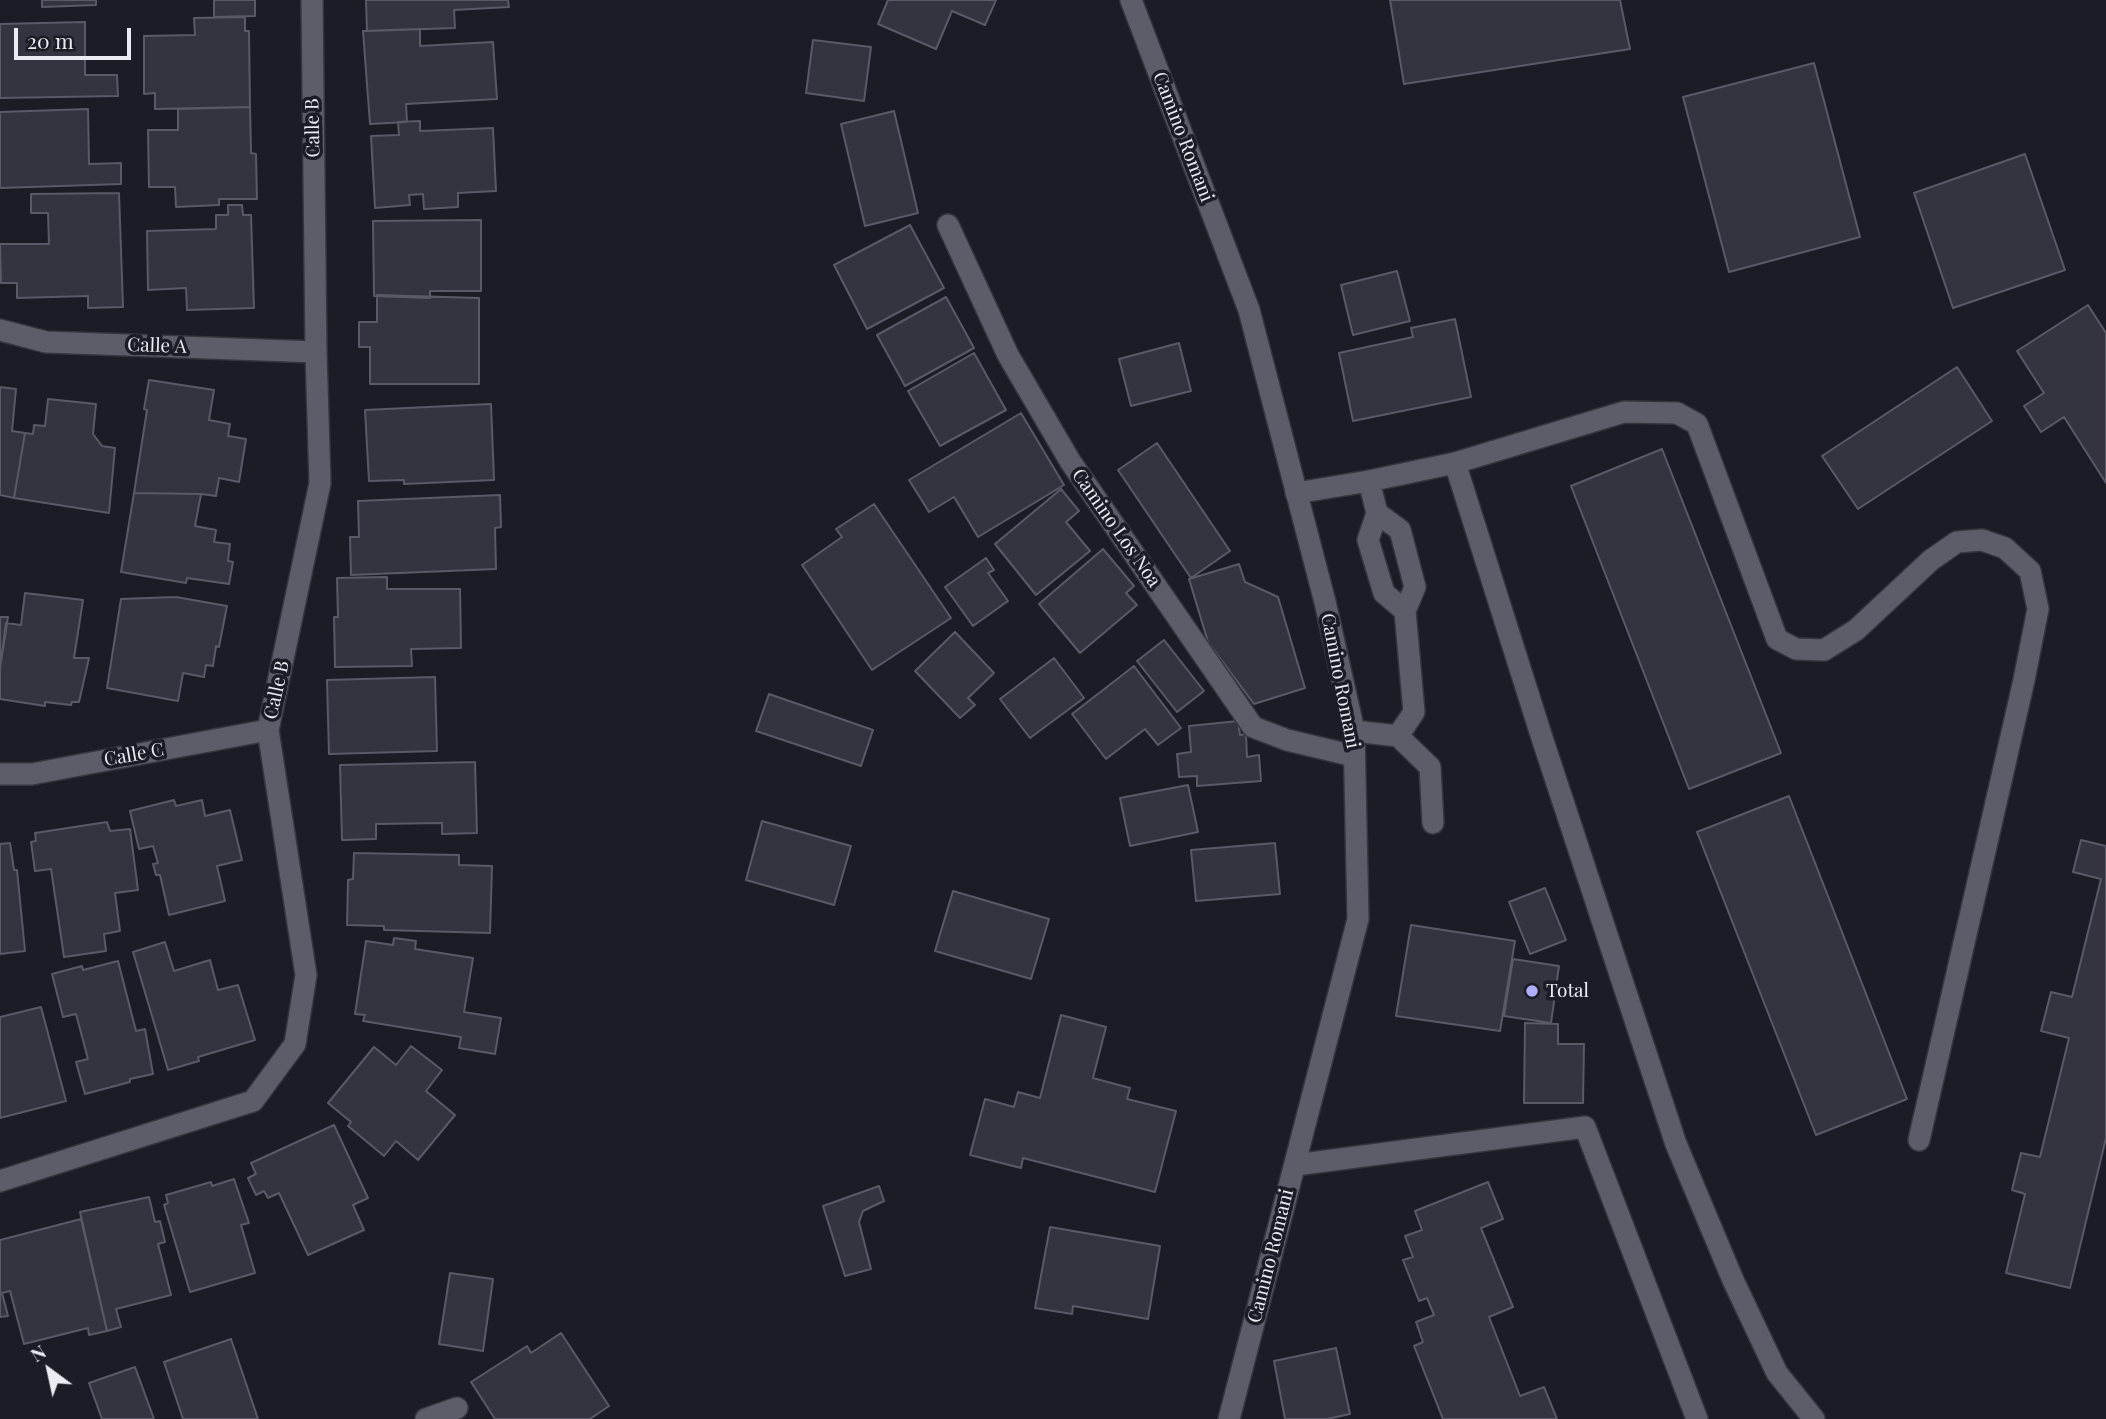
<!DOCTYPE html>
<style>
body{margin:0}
#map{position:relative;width:2106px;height:1419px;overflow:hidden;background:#1c1c27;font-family:"Playfair Display",serif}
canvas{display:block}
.north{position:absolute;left:14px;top:1335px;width:70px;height:70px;-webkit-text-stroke:5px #1c1c27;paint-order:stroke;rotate:327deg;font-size:19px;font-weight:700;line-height:28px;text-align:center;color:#ebebf3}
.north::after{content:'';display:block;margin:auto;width:24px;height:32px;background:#ebebf3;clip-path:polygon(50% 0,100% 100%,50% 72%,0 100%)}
.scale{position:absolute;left:14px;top:28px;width:117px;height:32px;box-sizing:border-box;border:4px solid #ebebf3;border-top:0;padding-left:9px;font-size:21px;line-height:24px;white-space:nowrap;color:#ebebf3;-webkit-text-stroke:5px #1c1c27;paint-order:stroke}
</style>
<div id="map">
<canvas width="2106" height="1419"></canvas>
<div class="north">N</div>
<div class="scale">20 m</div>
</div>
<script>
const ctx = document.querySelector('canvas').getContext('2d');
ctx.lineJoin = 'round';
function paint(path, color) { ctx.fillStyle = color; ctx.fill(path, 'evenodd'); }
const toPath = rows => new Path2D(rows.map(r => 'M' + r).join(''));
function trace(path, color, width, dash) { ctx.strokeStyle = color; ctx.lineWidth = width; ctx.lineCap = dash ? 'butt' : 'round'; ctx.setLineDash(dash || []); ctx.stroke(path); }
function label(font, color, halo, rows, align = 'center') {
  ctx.font = font + ' "Playfair Display",serif'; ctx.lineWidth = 7; ctx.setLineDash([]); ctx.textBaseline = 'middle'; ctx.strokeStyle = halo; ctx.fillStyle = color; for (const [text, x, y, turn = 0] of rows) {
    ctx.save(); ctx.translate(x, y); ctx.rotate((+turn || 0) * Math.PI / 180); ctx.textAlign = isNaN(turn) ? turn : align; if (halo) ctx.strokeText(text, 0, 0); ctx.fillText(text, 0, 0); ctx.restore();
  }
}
const building = toPath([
 [42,0,96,0,96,5,42,7,42,0],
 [214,0,255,0,255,16,214,17,214,0],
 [366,0,508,0,509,7,454,10,455,28,367,31,366,0],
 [888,0,996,0,985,25,952,11,936,49,878,24,888,0],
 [1390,0,1620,0,1630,49,1404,84,1390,0],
 [245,17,245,31,249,31,250,107,155,109,155,93,144,94,144,36,195,35,194,18,245,17],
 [85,22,85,75,117,75,118,96,0,98,0,24,85,22],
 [420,29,420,46,493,42,497,99,406,104,407,122,370,124,363,31,420,29],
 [813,40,871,47,864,101,806,93,813,40],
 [1814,63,1860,237,1729,272,1683,97,1814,63],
 [250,107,251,153,256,154,257,199,219,199,219,205,176,207,175,187,149,187,148,130,178,130,178,109,250,107],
 [88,109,89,164,121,163,121,184,0,188,0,112,88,109],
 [894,111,918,213,865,226,841,124,894,111],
 [420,121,420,131,493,128,496,191,458,193,458,207,424,209,423,194,409,195,410,205,375,208,371,136,399,135,398,122,420,121],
 [2025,154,2065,270,1953,308,1914,193,2025,154],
 [119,193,123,307,88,308,88,296,17,298,17,283,1,283,0,244,49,244,48,213,31,213,31,194,119,193],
 [228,205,242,205,243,215,251,215,254,308,187,310,186,288,148,290,147,231,216,229,216,215,228,215,228,205],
 [481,220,481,291,430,291,430,298,374,296,373,221,481,220],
 [910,225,944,288,867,329,834,265,910,225],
 [1397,271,1410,321,1353,335,1341,285,1397,271],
 [377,295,479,298,479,384,370,384,370,347,359,347,359,322,377,322,377,295],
 [946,297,974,348,905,386,877,335,946,297],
 [2088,305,2106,333,2106,483,2064,417,2041,432,2024,406,2044,393,2017,351,2088,305],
 [1455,319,1471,397,1353,421,1339,353,1413,337,1411,328,1455,319],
 [1179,343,1191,391,1131,406,1119,359,1179,343],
 [974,353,1006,410,940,446,908,391,974,353],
 [1957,367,1992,421,1858,509,1822,456,1957,367],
 [149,380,214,390,209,420,230,424,228,436,246,439,239,482,219,478,216,496,201,494,134,493,147,410,144,409,149,380],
 [0,387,16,389,12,431,25,433,14,498,0,495,0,387],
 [48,399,96,404,93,434,102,446,115,448,109,513,14,498,25,433,33,434,34,425,45,426,48,399],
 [491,404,494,480,404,484,404,480,369,481,365,410,491,404],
 [1021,413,1064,485,978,537,954,497,929,512,909,480,1021,413],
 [1157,443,1230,551,1191,578,1118,470,1157,443],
 [1662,449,1781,753,1689,789,1571,486,1662,449],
 [1061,489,1079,511,1066,522,1090,551,1036,595,995,544,1061,489],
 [134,493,201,494,195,526,216,530,214,542,230,544,228,561,233,562,229,584,187,578,186,583,121,572,134,493],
 [500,495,501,527,495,528,496,569,351,575,350,537,359,537,358,501,500,495],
 [874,504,951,618,872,670,802,565,842,537,836,529,874,504],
 [1103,549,1134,586,1126,593,1137,605,1080,653,1039,604,1103,549],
 [986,558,994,570,988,573,1008,601,973,626,945,587,986,558],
 [1239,564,1245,582,1278,597,1305,688,1254,704,1208,642,1189,579,1239,564],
 [387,577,387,589,460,589,461,648,411,649,412,666,335,667,334,617,338,617,337,578,387,577],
 [25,593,83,600,74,658,89,658,79,702,72,702,71,705,45,702,45,706,0,699,0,668,6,623,21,625,25,593],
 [176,597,227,606,219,647,216,646,213,666,206,665,204,677,183,673,178,701,107,688,121,599,176,597],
 [0,617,8,617,0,668,0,617],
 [955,632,994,673,968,698,975,705,960,718,915,671,955,632],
 [1164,640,1204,691,1177,712,1137,661,1164,640],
 [1054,658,1084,698,1030,738,1000,699,1054,658],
 [1134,666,1181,728,1158,745,1145,729,1106,759,1072,714,1134,666],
 [435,677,437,751,329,754,327,680,435,677],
 [769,694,873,730,861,766,756,731,769,694],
 [1238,721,1240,735,1246,734,1247,757,1259,755,1261,781,1197,786,1197,776,1179,777,1177,754,1191,752,1189,726,1238,721],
 [475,762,477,833,442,834,442,823,376,824,376,839,342,840,340,765,475,762],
 [1188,785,1198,832,1130,846,1120,798,1188,785],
 [1789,796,1907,1099,1816,1135,1697,832,1789,796],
 [174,800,176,806,202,800,205,816,230,810,242,860,217,866,225,901,169,915,160,875,156,875,153,864,158,863,153,846,139,849,130,811,174,800],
 [762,821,851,846,834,905,746,880,762,821],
 [107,822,110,831,130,829,138,890,115,893,120,931,104,934,106,951,64,957,51,869,35,871,31,842,36,841,35,833,107,822],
 [2081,840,2106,846,2106,1138,2070,1288,2006,1273,2025,1194,2012,1190,2021,1153,2040,1157,2069,1038,2041,1031,2051,992,2072,997,2101,879,2073,872,2081,840],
 [10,843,14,870,17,870,25,951,0,954,0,844,10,843],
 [1275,843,1280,894,1196,901,1191,850,1275,843],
 [354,853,459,855,459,865,492,866,490,933,384,930,384,926,347,925,348,880,353,879,354,853],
 [1545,888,1566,940,1530,954,1509,902,1545,888],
 [953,891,1049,919,1031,979,935,951,953,891],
 [1411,925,1515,941,1500,1031,1396,1016,1411,925],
 [394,938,416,941,415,949,473,958,464,1012,501,1018,495,1054,459,1048,461,1037,363,1021,365,1015,355,1014,366,941,393,945,394,938],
 [165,942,174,971,210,960,218,990,238,985,255,1040,198,1057,199,1061,168,1070,133,952,165,942],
 [1513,959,1559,966,1551,1023,1504,1016,1513,959],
 [118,961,136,1031,145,1029,153,1074,130,1079,130,1082,85,1094,76,1062,88,1059,76,1014,63,1017,52,974,82,966,83,970,118,961],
 [41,1007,66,1101,0,1118,0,1017,41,1007],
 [1061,1015,1106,1027,1093,1078,1130,1088,1127,1099,1176,1111,1155,1192,1023,1158,1021,1168,970,1155,985,1099,1014,1107,1018,1092,1040,1098,1061,1015],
 [1525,1023,1558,1024,1558,1044,1584,1044,1583,1103,1524,1103,1525,1023],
 [411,1046,442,1070,426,1091,455,1115,418,1160,396,1141,384,1156,348,1126,351,1122,328,1103,374,1047,396,1065,411,1046],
 [334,1125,368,1198,353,1205,364,1230,308,1255,279,1193,268,1198,264,1191,256,1195,248,1178,256,1174,251,1163,334,1125],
 [234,1179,249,1223,241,1225,255,1273,190,1292,164,1205,168,1203,166,1195,211,1182,212,1186,234,1179],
 [1488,1182,1503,1219,1481,1228,1513,1307,1489,1317,1520,1396,1544,1387,1557,1419,1443,1419,1414,1346,1423,1342,1416,1322,1434,1315,1427,1298,1419,1301,1403,1260,1413,1257,1405,1236,1422,1230,1415,1211,1488,1182],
 [879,1186,884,1201,863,1211,859,1222,871,1269,845,1276,823,1206,879,1186],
 [149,1197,155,1222,160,1221,165,1242,158,1244,171,1295,116,1309,121,1327,107,1331,80,1212,149,1197],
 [81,1219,107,1331,89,1335,88,1328,24,1344,10,1291,2,1293,8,1316,0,1317,0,1240,81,1219],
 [1050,1227,1160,1246,1148,1319,1073,1306,1072,1314,1035,1308,1050,1227],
 [450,1273,493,1279,483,1351,439,1344,450,1273],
 [561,1333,609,1406,590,1419,495,1419,471,1382,527,1346,531,1353,561,1333],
 [231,1339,258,1419,183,1419,164,1362,231,1339],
 [1336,1348,1350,1414,1327,1419,1285,1419,1274,1361,1336,1348],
 [135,1367,154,1419,102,1419,89,1383,135,1367]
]);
const lane = toPath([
 [1455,463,1624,412,1677,413,1697,424,1777,639,1796,649,1824,650,1856,630,1931,560,1957,542,1982,540,2005,548,2030,571,2038,609,2024,680,1919,1140],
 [1369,481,1377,513,1368,540,1384,593,1405,611],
 [1296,493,1369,481,1455,463,1543,741,1676,1144,1733,1280,1777,1373,1814,1419],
 [1354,731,1398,736,1414,712,1405,611,1415,587,1400,530,1377,513],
 [1398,736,1430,767,1433,823]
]);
const street = toPath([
 [1131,0,1249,310,1325,602,1354,731,1358,919,1229,1419],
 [948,225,1008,355,1070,461,1253,727,1287,740,1354,756],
 [0,330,46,342,316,352],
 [0,774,32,774,268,730],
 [1295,1165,1585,1127,1697,1419],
 [0,1181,253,1101,295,1044,306,975,268,730,320,483,316,352,312,0],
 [426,1419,457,1408]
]);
const markers = [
 [1532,991,7,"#afaefa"]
];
const streetNames = [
 ["Calle B",313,128,-91],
 ["Camino Romani",1183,137,69],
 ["Calle A",157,346,2],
 ["Camino Los Noa",1116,528,55],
 ["Camino Romani",1340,681,79],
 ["Calle B",277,690,-78],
 ["Calle C",134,755,-10],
 ["Camino Romani",1271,1256,-76]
];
const poiNames = [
 ["Total",1546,991]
];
paint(building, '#343440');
trace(building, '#595a67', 2);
trace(lane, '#35353d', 24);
trace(street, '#35353d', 24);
trace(lane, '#5d5d6a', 21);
trace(street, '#5d5d6a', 21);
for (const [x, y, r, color] of markers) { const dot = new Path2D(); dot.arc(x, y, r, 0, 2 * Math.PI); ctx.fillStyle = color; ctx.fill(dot); trace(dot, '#1c1c27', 2.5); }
label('19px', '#ebebf3', '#1c1c27', streetNames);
label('19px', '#ebebf3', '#1c1c27', poiNames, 'left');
</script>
